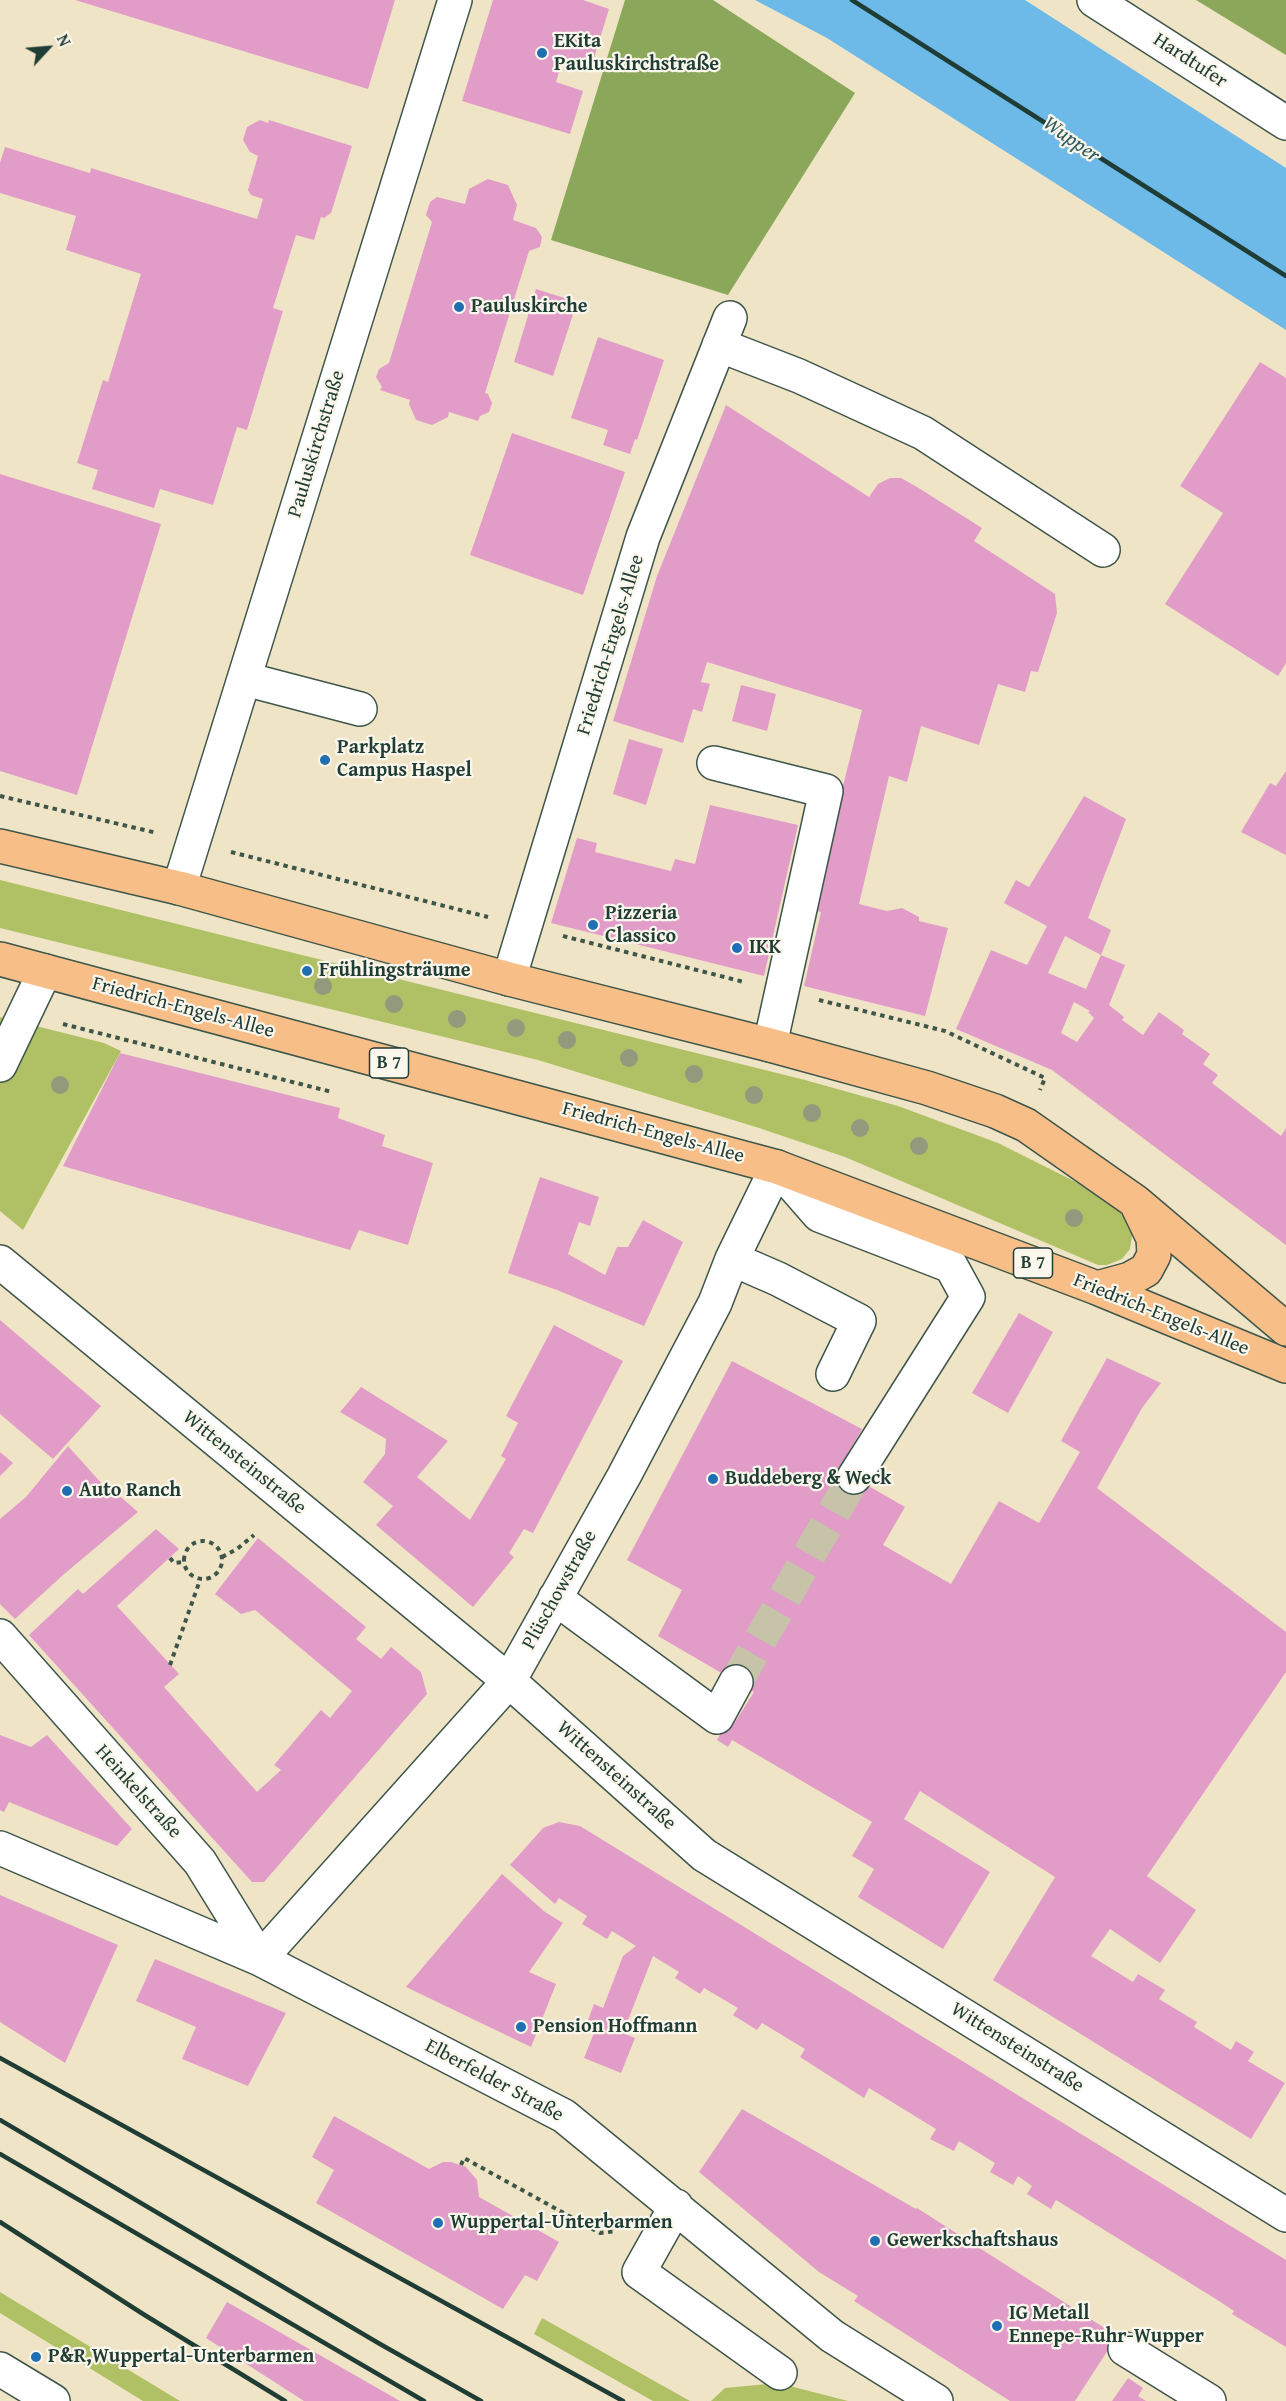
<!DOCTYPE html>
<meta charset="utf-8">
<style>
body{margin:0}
#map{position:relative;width:1286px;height:2401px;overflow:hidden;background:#f0e4c6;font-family:"Gentium Book Plus",serif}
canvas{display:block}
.north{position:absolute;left:18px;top:18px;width:60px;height:60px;-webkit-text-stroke:4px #fbf7ec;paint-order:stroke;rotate:64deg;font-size:16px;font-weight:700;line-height:24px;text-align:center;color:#1f3d34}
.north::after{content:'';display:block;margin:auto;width:21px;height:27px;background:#1f3d34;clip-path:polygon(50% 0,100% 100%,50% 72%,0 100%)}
</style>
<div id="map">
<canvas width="1286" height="2401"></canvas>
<div class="north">N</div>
</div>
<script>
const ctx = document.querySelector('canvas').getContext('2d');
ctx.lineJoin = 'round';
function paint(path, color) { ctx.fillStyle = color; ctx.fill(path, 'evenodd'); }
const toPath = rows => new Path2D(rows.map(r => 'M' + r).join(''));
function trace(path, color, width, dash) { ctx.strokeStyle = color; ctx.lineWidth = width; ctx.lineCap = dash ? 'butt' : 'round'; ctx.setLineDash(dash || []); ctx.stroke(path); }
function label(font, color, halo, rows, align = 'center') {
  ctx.font = font + ' "Gentium Book Plus",serif'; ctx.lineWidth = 4.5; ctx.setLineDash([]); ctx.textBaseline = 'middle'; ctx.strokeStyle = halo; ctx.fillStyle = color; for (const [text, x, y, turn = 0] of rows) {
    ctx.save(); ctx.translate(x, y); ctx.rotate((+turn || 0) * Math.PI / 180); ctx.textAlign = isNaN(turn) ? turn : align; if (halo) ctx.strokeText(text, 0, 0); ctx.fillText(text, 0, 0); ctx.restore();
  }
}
const green = toPath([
 [0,880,805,1080,898,1106,998,1143,1074,1181,1115,1207,1129,1222,1132,1236,1130,1249,1122,1259,1107,1265,1098,1265,845,1157,759,1128,538,1060,0,928],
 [0,1017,104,1043,121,1051,23,1230,0,1211],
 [0,2292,112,2360,180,2401,143,2401,0,2313],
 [542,2318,690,2401,653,2401,534,2334],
 [778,2383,848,2401,711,2401,725,2388]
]);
const forest = toPath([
 [625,0,713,0,855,93,728,295,551,240],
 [1196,0,1286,0,1286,55]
]);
const water = toPath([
 [755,0,1025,0,1286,168,1286,330,827,38]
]);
const building = toPath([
 [75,0,395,0,368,89],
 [493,0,583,0,609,9,590,71,562,62,556,82,583,91,570,134,462,101],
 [260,120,268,123,269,120,352,146,331,213,324,218,321,217,314,240,296,235,273,308,283,311,247,430,237,427,213,505,160,489,154,508,92,489,98,470,77,463,103,380,108,382,141,274,66,250,76,216,0,193,0,163,5,147,90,173,91,168,257,219,263,199,251,195,248,190,258,156,250,152,243,140,247,127],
 [488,179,508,185,517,205,513,220,536,228,542,237,540,247,529,251,485,393,488,394,492,403,489,412,480,416,478,421,449,412,448,417,432,425,416,420,409,404,410,400,380,390,382,387,376,377,379,369,389,363,432,222,426,215,430,202,437,197,465,204,469,189],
 [536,289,577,302,553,376,514,362],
 [598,337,664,360,637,440,635,439,630,454,603,445,608,430,571,418],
 [1260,362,1286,378,1286,663,1278,676,1165,604,1223,513,1180,486],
 [726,405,869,497,878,484,890,478,901,478,917,487,982,528,974,541,1055,594,1057,613,1038,672,1031,671,1025,692,998,684,979,745,921,726,907,782,889,776,859,904,887,911,902,908,919,917,919,921,948,928,925,1016,804,986,821,912,812,910,862,710,707,662,701,682,710,684,702,712,693,709,683,743,613,721,657,576],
 [512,433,625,472,583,595,470,555],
 [0,474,161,524,77,795,0,771],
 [741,685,776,694,767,731,732,721],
 [629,739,663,749,646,805,613,794],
 [1286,771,1286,855,1241,832,1270,783,1276,786],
 [1084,796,1126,819,1088,918,1111,930,1101,955,1125,965,1109,1005,1124,1017,1122,1020,1143,1035,1159,1012,1184,1030,1182,1034,1210,1054,1203,1064,1218,1075,1212,1083,1281,1136,1286,1128,1286,1245,1052,1070,956,1029,991,950,1027,965,1047,926,1004,903,1016,880,1029,887],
 [1065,936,1101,955,1086,989,1048,973],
 [1074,1002,1090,1011,1088,1012,1094,1018,1077,1042,1061,1033],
 [710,805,798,825,764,976,551,923,577,838,597,843,595,852,671,871,675,859,695,864],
 [120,1053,340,1108,338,1118,385,1135,382,1146,433,1163,408,1245,359,1230,350,1250,63,1166],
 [540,1177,599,1197,590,1226,579,1222,568,1254,605,1275,617,1247,628,1247,643,1220,683,1242,644,1326,557,1290,508,1273],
 [1019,1313,1053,1332,1008,1413,972,1393],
 [0,1320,101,1406,53,1459,0,1414],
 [554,1325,623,1361,533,1533,524,1529,509,1553,514,1557,473,1607,376,1525,393,1506,363,1482,385,1454,386,1439,340,1412,361,1387,448,1441,417,1477,470,1520,506,1459,501,1456,518,1423,506,1416],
 [1107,1358,1161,1383,1142,1408,1097,1488,1286,1632,1286,1672,1147,1876,1196,1910,1160,1963,1110,1929,1091,1956,1133,1982,1138,1974,1165,1990,1159,1999,1197,2022,1194,2027,1231,2050,1236,2041,1254,2052,1248,2061,1285,2083,1251,2139,993,1980,1055,1877,920,1791,904,1819,990,1872,943,1949,858,1897,874,1869,852,1856,872,1822,732,1740,728,1747,717,1740,729,1718,735,1722,754,1692,658,1636,682,1590,627,1560,732,1361,862,1429,839,1469,905,1507,883,1545,951,1584,999,1501,1039,1523,1080,1452,1061,1441],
 [68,1446,112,1495,115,1492,138,1512,63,1575,15,1619,0,1604,0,1519,26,1497],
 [0,1452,13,1463,0,1476],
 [156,1529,179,1549,117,1606,179,1674,164,1687,257,1792,281,1770,274,1765,321,1710,330,1718,352,1691,255,1610,241,1614,215,1594,258,1538,366,1627,356,1639,381,1659,391,1647,421,1672,427,1694,264,1882,252,1882,29,1635,78,1589,83,1594],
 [0,1735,31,1747,47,1735,132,1829,117,1846,9,1802,4,1812,0,1810],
 [559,1822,580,1826,1286,2260,1286,2347,1232,2314,1234,2311,1219,2301,1056,2200,1051,2209,1027,2194,1032,2186,1018,2176,1013,2185,990,2172,995,2163,959,2141,954,2151,930,2139,936,2129,869,2088,864,2098,800,2057,805,2049,762,2023,757,2030,733,2015,738,2008,704,1988,700,1994,675,1978,679,1972,653,1956,623,2033,635,2038,621,2073,584,2058,598,2023,588,2020,594,2004,603,2008,623,1956,636,1946,612,1931,607,1939,582,1924,587,1916,559,1898,555,1904,510,1865,543,1828],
 [502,1874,545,1912,563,1923,529,1972,556,1984,531,2047,406,1987],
 [0,1895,118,1945,65,2063,0,2022],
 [155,1959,286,2013,248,2086,182,2059,196,2027,136,2001],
 [742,2109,916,2209,917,2208,1117,2336,1075,2401,1010,2401,854,2301,858,2296,819,2272,699,2172],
 [334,2116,429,2169,443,2162,451,2162,466,2167,477,2180,479,2197,559,2242,537,2281,525,2275,503,2309,316,2203,334,2170,312,2157],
 [227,2302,400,2401,304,2401,206,2338],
 [1128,2378,1143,2388,1138,2396,1146,2401,1112,2401]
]);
const minorTunnel = toPath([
 [736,1682,854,1477]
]);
const path = toPath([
 [0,796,157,833],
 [231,852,488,917],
 [563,936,744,982],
 [819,1000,945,1031,1045,1078,1040,1090],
 [63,1024,332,1092],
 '184 1560a19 19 0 1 1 38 0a19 19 0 1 1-38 0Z',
 [222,1557,237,1549,254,1535],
 [170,1558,174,1563,184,1562],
 [170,1665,200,1580],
 [461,2165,464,2158,600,2233,616,2231]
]);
const minor = toPath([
 [1094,0,1286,123],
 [719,345,799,376,923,433,1103,550],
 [245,679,360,709],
 [714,763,826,791,770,1045],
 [179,888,455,0],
 [509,979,643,537,730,318],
 [0,1065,45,971],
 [732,1259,778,1279,859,1321,833,1374],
 [0,1262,509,1681,704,1855,1286,2215],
 [555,1598,717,1717,736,1682],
 [0,1636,200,1862,260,1959],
 [0,1848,260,1959,564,2116,832,2336,936,2401],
 [260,1959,509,1681,624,1476,715,1303,732,1259,777,1167,819,1215,951,1266,968,1297,854,1477],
 [676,2206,639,2272,780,2373],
 [1125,2349,1209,2401],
 [0,2369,53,2401]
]);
const major = toPath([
 [0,846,179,888,509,979,770,1045,927,1088,995,1111,1026,1125,1136,1202,1286,1329],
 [0,959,777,1167,1097,1288,1286,1366],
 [1097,1288,1130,1279,1146,1270,1154,1255,1153,1238,1138,1207]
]);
const rail = toPath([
 [852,0,1286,276],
 [0,2058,623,2401],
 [0,2120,380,2344,481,2401],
 [0,2154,424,2401],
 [0,2222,143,2314,285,2401]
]);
const trees = [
 [323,986],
 [394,1004],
 [457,1019],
 [516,1028],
 [567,1040],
 [629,1058],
 [694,1074],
 [60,1085],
 [754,1095],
 [812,1113],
 [860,1128],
 [919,1146],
 [1074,1218]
];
const markers = [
 [542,53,6,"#1f6fb2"],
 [459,307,6,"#1f6fb2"],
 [325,760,6,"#1f6fb2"],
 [593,925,6,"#1f6fb2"],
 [737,948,6,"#1f6fb2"],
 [307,971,6,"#1f6fb2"],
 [713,1479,6,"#1f6fb2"],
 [67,1491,6,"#1f6fb2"],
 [521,2027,6,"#1f6fb2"],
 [438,2223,6,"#1f6fb2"],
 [875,2241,6,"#1f6fb2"],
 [997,2326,6,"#1f6fb2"],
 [36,2357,6,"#1f6fb2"]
];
const shields = [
 [389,1063,39],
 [1033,1263,39]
];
const shieldNames = [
 ["B 7",389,1063],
 ["B 7",1033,1263]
];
const poiNames = [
 ["EKita",554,42],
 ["Pauluskirchstraße",554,65],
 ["Pauluskirche",471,307],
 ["Parkplatz",337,748],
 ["Campus Haspel",337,771],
 ["Pizzeria",605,914],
 ["Classico",605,937],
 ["IKK",749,948],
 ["Frühlingsträume",319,971],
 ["Buddeberg & Weck",725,1479],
 ["Auto Ranch",79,1491],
 ["Pension Hoffmann",533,2027],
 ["Wuppertal-Unterbarmen",450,2223],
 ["Gewerkschaftshaus",887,2241],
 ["IG Metall",1009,2314],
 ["Ennepe-Ruhr-Wupper",1009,2337],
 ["P&R,Wuppertal-Unterbarmen",48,2357]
];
const streetNames = [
 ["Hardtufer",1190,61,33],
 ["Pauluskirchstraße",317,444,-73],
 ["Friedrich-Engels-Allee",611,645,-73],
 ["Friedrich-Engels-Allee",183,1008,15],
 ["Friedrich-Engels-Allee",653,1133,15],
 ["Friedrich-Engels-Allee",1161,1315,22],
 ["Wittensteinstraße",244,1463,39],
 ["Plüschowstraße",560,1590,-61],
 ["Wittensteinstraße",616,1776,42],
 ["Heinkelstraße",138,1792,48],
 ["Wittensteinstraße",1017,2048,32],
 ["Elberfelder Straße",494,2081,28]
];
const waterNames = [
 ["Wupper",1071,140,35]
];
paint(green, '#afc164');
paint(forest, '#8ba75a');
paint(water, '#6db9e7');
paint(building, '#e19dc8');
trace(minorTunnel, '#c6c3a9', 33, [33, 16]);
trace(minor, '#3e564a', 36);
trace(major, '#3e564a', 36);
trace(path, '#3e564a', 4, [4.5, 4.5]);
trace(minor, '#fff', 33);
trace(major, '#f7be87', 33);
trace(rail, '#1f3d34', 4.5);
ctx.fillStyle = '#919a7c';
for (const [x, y] of trees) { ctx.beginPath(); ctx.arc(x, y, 9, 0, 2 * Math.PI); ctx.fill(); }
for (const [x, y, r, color] of markers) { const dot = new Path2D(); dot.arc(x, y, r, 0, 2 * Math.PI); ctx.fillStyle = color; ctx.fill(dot); trace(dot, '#fbf7ec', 2); }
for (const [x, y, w] of shields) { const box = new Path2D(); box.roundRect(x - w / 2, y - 15, w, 30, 4.5); ctx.fillStyle = '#fbf7ec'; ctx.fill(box); trace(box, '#1f3d34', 1.5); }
label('bold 18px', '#1f3d34', null, shieldNames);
label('bold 20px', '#1f3d34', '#fbf7ec', poiNames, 'left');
label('20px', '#1f3d34', '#fbf7ec', streetNames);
label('italic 21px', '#325c61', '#fbf7ec', waterNames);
</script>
